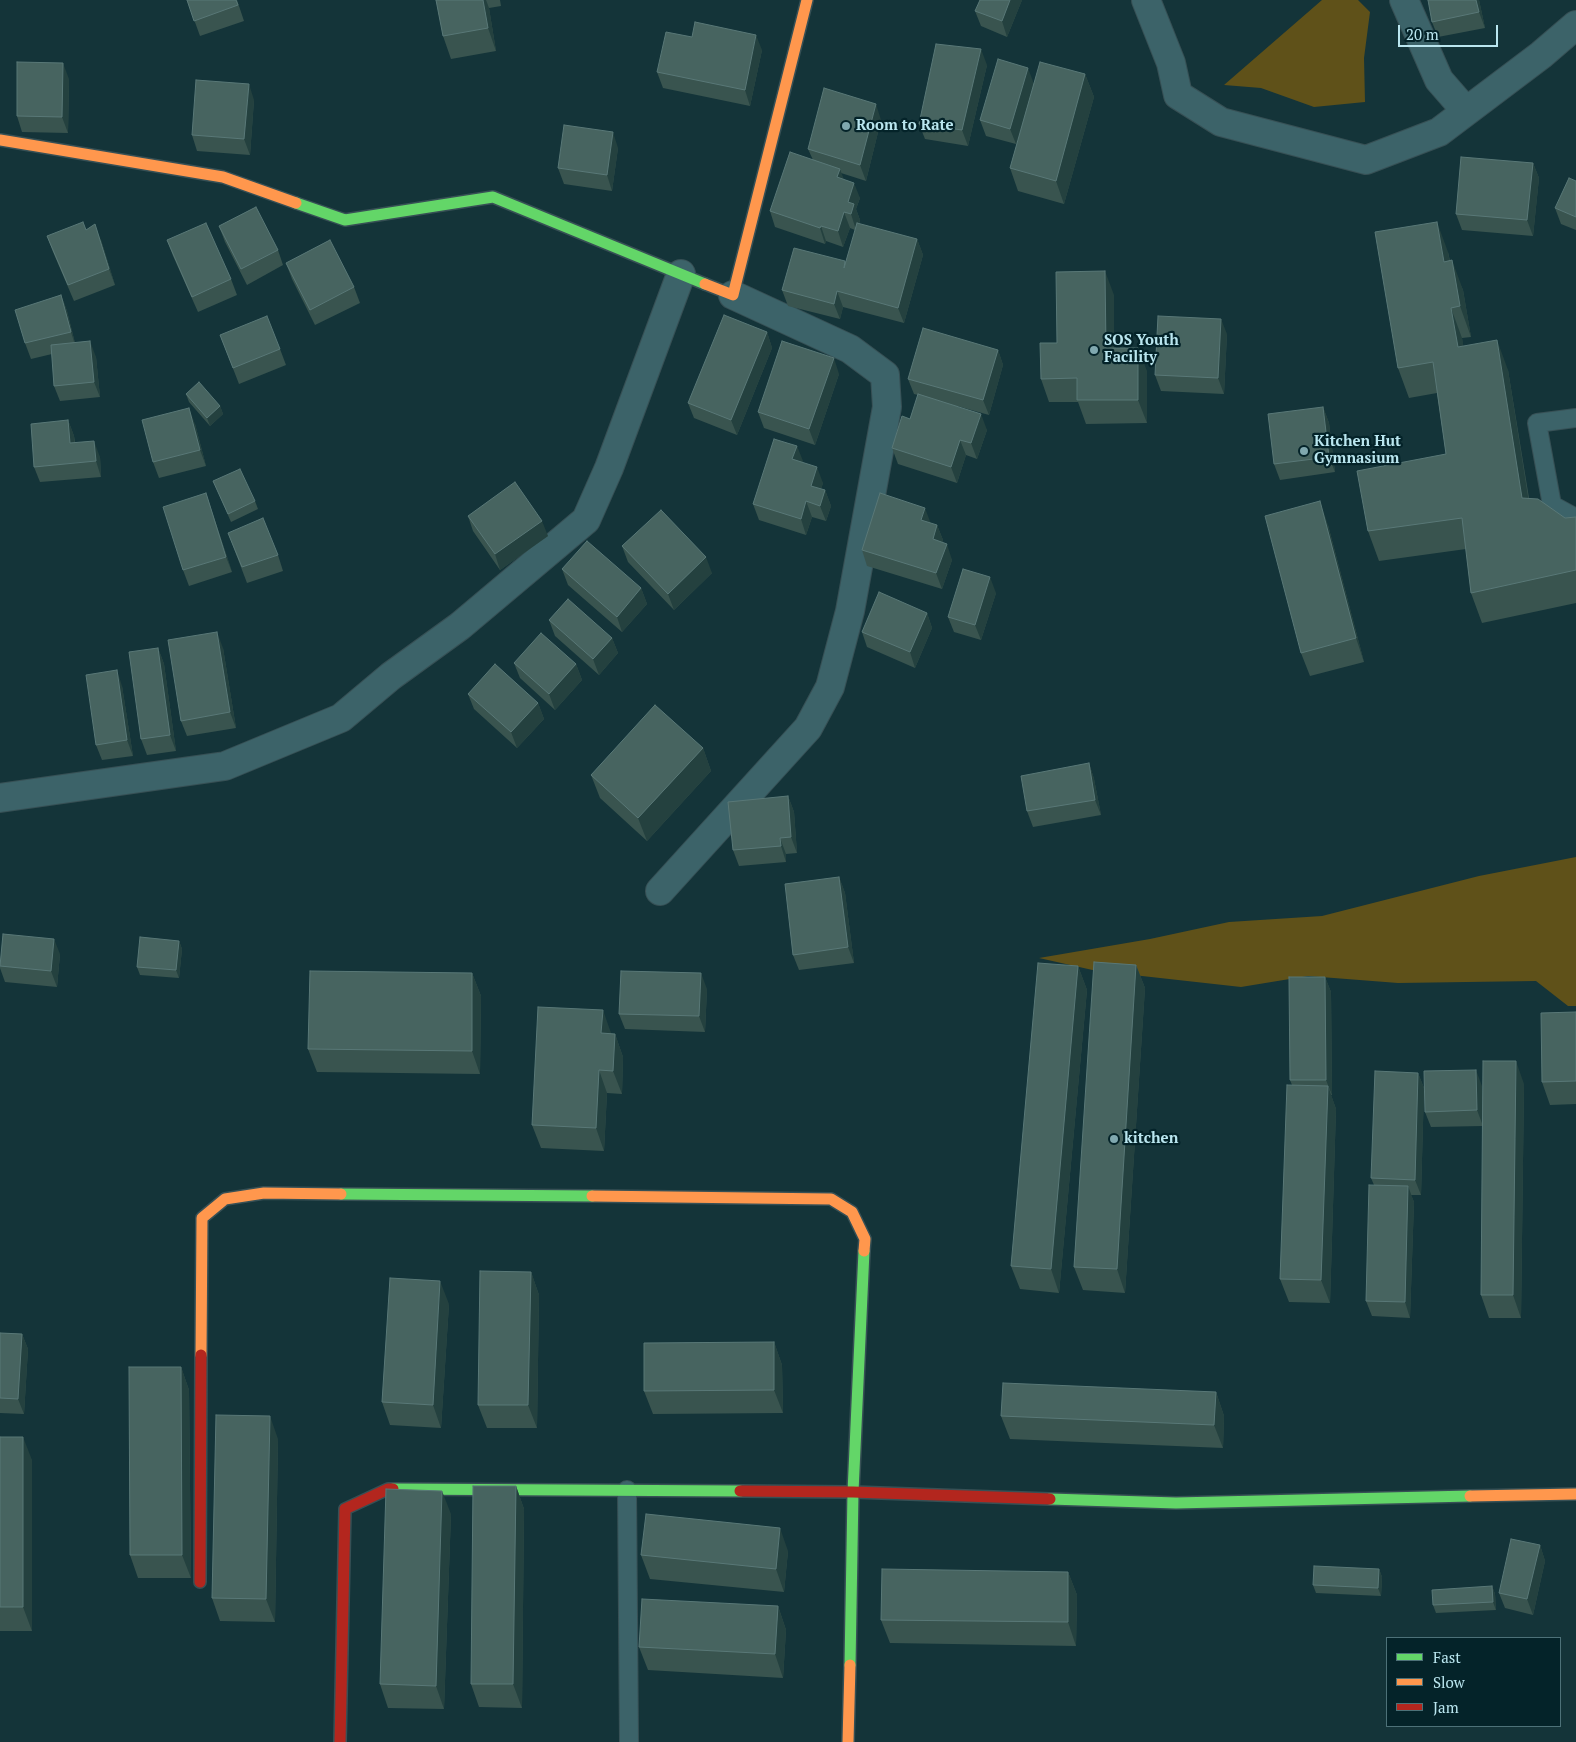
<!DOCTYPE html>
<style>
body{margin:0}
#map{position:relative;width:1576px;height:1742px;overflow:hidden;background:#143439;font-family:"PT Serif",serif}
canvas{display:block}
.legend{position:absolute;left:1386px;top:1637px;width:175px;height:90px;box-sizing:border-box;background:#042329;border:1px solid #4d7178;margin:0;padding:6px 9px;list-style:none;font-size:15px;color:#bae6ef}
.legend li{display:flex;align-items:center;gap:10px;height:25px}
.legend b{width:25px;border:1px solid #4d7178}
.scale{position:absolute;left:1398px;top:25px;width:100px;height:22px;box-sizing:border-box;border:2px solid #bae6ef;border-top:0;padding-left:6px;font-size:15px;line-height:18px;white-space:nowrap;color:#bae6ef;-webkit-text-stroke:4px #042329;paint-order:stroke}
</style>
<div id="map">
<canvas width="1576" height="1742"></canvas>
<ul class="legend">
<li><b style="height:6px;background:#63d668"></b>Fast</li>
<li><b style="height:6px;background:#ff974d"></b>Slow</li>
<li><b style="height:6px;background:#b3261e"></b>Jam</li>
</ul>
<div class="scale">20 m</div>
</div>
<script>
const ctx = document.querySelector('canvas').getContext('2d');
ctx.lineJoin = 'round';
function paint(path, color) { ctx.fillStyle = color; ctx.fill(path, 'evenodd'); }
const toPath = rows => new Path2D(rows.map(r => 'M' + r).join(''));
function trace(path, color, width, dash) { ctx.strokeStyle = color; ctx.lineWidth = width; ctx.lineCap = dash ? 'butt' : 'round'; ctx.setLineDash(dash || []); ctx.stroke(path); }
function label(font, color, halo, rows, align = 'center') {
  ctx.font = font + ' "PT Serif",serif'; ctx.lineWidth = 4.5; ctx.setLineDash([]); ctx.textBaseline = 'middle'; ctx.strokeStyle = halo; ctx.fillStyle = color; for (const [text, x, y, turn = 0] of rows) {
    ctx.save(); ctx.translate(x, y); ctx.rotate((+turn || 0) * Math.PI / 180); ctx.textAlign = isNaN(turn) ? turn : align; if (halo) ctx.strokeText(text, 0, 0); ctx.fillText(text, 0, 0); ctx.restore();
  }
}
const green = toPath([
 [1322,0,1358,0,1370,12,1364,58,1365,102,1314,107,1261,88,1224,85],
 [1576,857,1576,1006,1568,1006,1536,981,1398,983,1308,976,1241,987,1097,971,1039,958,1150,939,1229,922,1322,916,1479,876]
]);
const lane = toPath([
 [1576,418,1537,423,1552,505,1576,518],
 [627,1490,629,1742]
]);
const street = toPath([
 [1146,0,1171,63,1178,95,1221,122,1366,160,1439,132,1541,55,1576,25],
 [1404,0,1439,80,1466,111],
 [0,798,225,766,341,718,391,676,460,626,586,520,609,468,681,274],
 [660,891,808,728,830,687,850,611,887,407,885,375,850,349,733,295]
]);
const fast = toPath([
 [296,203,345,220,493,197,705,284],
 [341,1194,592,1196],
 [393,1489,740,1491],
 [1050,1499,1176,1503,1470,1496],
 [850,1665,853,1492,864,1251]
]);
const slow = toPath([
 [0,140,223,177,296,203],
 [705,284,733,295,807,0],
 [592,1196,831,1199,852,1212,865,1239,864,1251],
 [201,1355,202,1218,225,1199,264,1193,341,1194],
 [1470,1496,1576,1494],
 [848,1742,850,1665]
]);
const jam = toPath([
 [740,1491,853,1492,1050,1499],
 [200,1582,201,1355],
 [340,1742,345,1509,388,1489,393,1489]
]);
const wall = toPath([
 [187,0,237,0,244,21,200,36],
 [436,0,500,0,501,6,489,8,496,51,451,59,443,36],
 [1022,0,1007,37,981,26,975,11],
 [1428,0,1479,0,1485,28,1438,37,1432,22],
 [762,50,750,106,663,88,657,72],
 [987,65,968,146,925,139,919,124],
 [1085,74,1094,97,1064,204,1018,191,1010,168,1027,108,1016,144,986,136,980,120,1034,83],
 [69,79,68,133,22,132,17,116],
 [254,100,250,155,197,151,192,135],
 [881,120,866,181,841,173,843,179,860,198,856,209,860,220,859,224,917,239,923,255,904,323,843,307,840,319,788,306,782,290,845,261,846,263,855,230,850,228,843,247,826,241,825,244,775,227,770,211,813,160,808,149],
 [618,148,612,191,564,184,558,168],
 [1533,163,1539,178,1533,236,1462,230,1456,214],
 [1576,181,1576,230,1561,224,1555,208],
 [219,226,278,250,283,265,247,285,225,242],
 [86,230,101,240,115,285,74,301,53,252,47,236],
 [167,240,231,279,237,295,198,312,173,256],
 [1448,252,1450,261,1463,290,1471,337,1462,338,1463,346,1508,370,1529,498,1565,518,1576,517,1576,603,1482,623,1471,593,1466,549,1379,561,1368,531,1446,454,1437,393,1409,398,1398,368],
 [286,263,354,287,360,303,315,325,292,279],
 [61,295,67,311,75,343,96,357,100,397,60,401,54,386,52,354,31,359,25,343],
 [1114,295,1114,348,1147,371,1147,423,1086,424,1078,402,1049,402,1041,379,1057,343],
 [767,332,772,348,737,435,694,418,688,403],
 [1227,334,1224,394,1161,391,1155,375],
 [220,335,280,349,286,365,239,384],
 [998,350,1003,365,989,415,957,406,987,430,977,459,966,455,957,483,898,464,892,448,910,419,918,395,914,394,908,379],
 [839,374,815,445,764,428,758,412],
 [186,394,220,406,223,414,210,426,189,402],
 [1323,407,1329,423,1335,472,1280,480,1274,464],
 [68,420,74,436,75,442,100,457,101,477,40,482,34,467],
 [195,424,206,466,159,478,153,462],
 [803,461,802,462,823,483,821,489,825,490,831,506,826,521,812,517,806,535,759,520,753,504],
 [213,481,255,501,258,509,231,522],
 [206,493,232,572,189,586,183,570],
 [468,516,548,536,500,570,473,531],
 [937,525,943,540,942,543,952,560,942,589,867,566,862,550],
 [1328,525,1364,662,1310,676,1301,653],
 [228,533,278,555,283,571,247,583],
 [622,546,712,573,674,610,628,562],
 [562,569,641,588,647,604,622,632,568,585],
 [996,593,981,640,954,632,948,617],
 [927,613,932,628,915,668,867,647,862,632],
 [549,620,612,638,618,653,599,675,555,636],
 [158,648,164,664,176,751,147,755,141,739],
 [223,648,236,728,187,736,181,721],
 [514,663,576,664,582,680,555,710,520,678],
 [122,686,133,756,102,760,96,745],
 [468,694,538,703,544,719,517,748,474,709],
 [703,748,711,771,647,841,600,798,591,775],
 [1089,763,1094,779,1101,815,1033,827,1027,811],
 [788,796,794,812,797,853,786,854,786,862,739,866,733,850],
 [839,877,845,893,854,963,799,970,793,955],
 [179,941,182,949,179,978,140,975,137,967],
 [60,954,57,987,5,982,0,968,0,960],
 [1136,965,1145,988,1125,1293,1083,1290,1074,1267],
 [1078,966,1087,990,1059,1293,1020,1289,1011,1266],
 [472,973,481,996,480,1074,317,1072,308,1049],
 [1325,977,1331,992,1332,1095,1331,1095,1336,1109,1330,1303,1289,1302,1280,1279,1292,1085,1290,1080],
 [707,989,705,1032,625,1029,619,1014],
 [1576,1012,1576,1104,1550,1105,1542,1082],
 [611,1034,615,1034,623,1057,622,1094,607,1093,604,1151,541,1148,532,1125],
 [1418,1073,1424,1088,1421,1195,1411,1195,1414,1202,1410,1318,1372,1316,1366,1301,1374,1185,1371,1178],
 [1524,1084,1521,1318,1489,1318,1481,1295,1483,1126,1431,1127,1425,1112,1482,1086,1483,1125],
 [531,1272,539,1295,537,1428,487,1428,478,1405],
 [449,1304,441,1428,390,1425,382,1402],
 [0,1333,22,1334,28,1349,24,1414,0,1413],
 [774,1342,782,1365,783,1413,653,1414,644,1391],
 [181,1367,189,1390,191,1578,138,1578,130,1555],
 [1216,1392,1224,1416,1223,1448,1010,1439,1001,1416],
 [0,1437,32,1460,32,1631,0,1631],
 [278,1439,275,1622,220,1621,212,1598],
 [516,1486,524,1509,522,1708,479,1707,471,1684],
 [451,1514,444,1709,388,1708,380,1684],
 [1540,1545,1545,1561,1533,1615,1505,1608,1499,1593],
 [788,1551,784,1592,650,1579,641,1555],
 [1379,1569,1382,1577,1381,1596,1316,1593,1313,1585],
 [1068,1572,1077,1595,1076,1646,890,1643,881,1620],
 [1492,1586,1495,1594,1496,1610,1436,1613,1433,1605],
 [778,1606,786,1630,783,1678,648,1670,639,1647]
]);
const shadedWall = toPath([
 [483,0,486,0,489,8,496,51,488,28],
 [1010,0,1022,0,1007,37,1002,21],
 [1476,0,1479,0,1485,28,1479,12],
 [756,35,762,50,750,106,745,90],
 [981,49,987,65,968,146,962,130],
 [63,63,69,79,68,133,62,117],
 [1028,68,1034,84,1016,144,1010,129],
 [1085,74,1094,97,1064,204,1056,181],
 [249,84,254,100,250,155,244,139],
 [876,104,881,120,866,181,860,165],
 [613,132,618,148,612,191,607,175],
 [1533,163,1539,178,1533,236,1527,220],
 [840,169,846,185,837,177],
 [854,183,860,198,856,209,860,220,856,230,851,214,848,202],
 [844,212,850,228,843,247,838,231],
 [1437,222,1448,252,1455,292,1444,262],
 [95,224,101,240,115,285,109,269],
 [821,226,826,241,825,244,820,228],
 [917,239,923,255,904,323,898,308],
 [1452,260,1463,290,1471,337,1460,306],
 [1105,271,1114,295,1114,371,1106,348],
 [837,291,843,307,840,319,834,304],
 [61,295,67,311,76,348,71,332],
 [1451,308,1462,338,1469,377,1458,347],
 [1221,319,1227,334,1224,394,1218,378],
 [767,332,772,348,737,435,731,420],
 [1497,340,1508,370,1533,528,1522,498],
 [90,341,96,357,100,397,94,382],
 [1138,348,1147,371,1147,423,1138,400],
 [998,350,1003,365,989,415,983,400],
 [834,358,839,374,815,445,809,429],
 [220,406,223,414,210,426,207,418],
 [1323,407,1329,423,1335,472,1329,457],
 [189,408,195,424,206,466,200,450],
 [981,414,987,430,977,459,971,443],
 [68,420,74,436,76,459,70,443],
 [960,440,966,455,957,483,951,467],
 [94,441,100,457,101,477,96,461],
 [797,446,803,461,798,475,792,459],
 [817,467,823,483,817,502,811,486],
 [825,490,831,506,826,521,820,506],
 [206,493,211,509,232,572,226,557],
 [806,501,812,517,806,535,801,519],
 [1320,501,1328,525,1364,662,1356,638],
 [925,508,931,524,921,520],
 [542,521,548,536,500,570,495,554],
 [937,525,943,540,939,555,933,539],
 [947,544,952,560,942,589,936,573],
 [706,557,712,573,674,610,668,594],
 [990,577,996,593,981,640,975,625],
 [641,588,647,604,622,632,617,617],
 [927,613,932,628,915,668,910,652],
 [217,632,223,648,236,728,230,712],
 [612,638,618,653,599,675,593,659],
 [158,648,164,664,176,751,170,735],
 [576,664,582,680,555,710,549,694],
 [117,670,122,686,133,756,127,740],
 [538,703,544,719,517,748,511,732],
 [703,748,711,771,647,841,638,818],
 [1089,763,1094,779,1101,815,1095,800],
 [788,796,794,812,797,853,791,837],
 [780,838,786,854,786,862,781,846],
 [839,877,845,893,854,963,848,947],
 [54,939,60,954,57,987,51,971],
 [179,941,182,949,179,978,176,970],
 [1136,965,1145,988,1125,1293,1117,1269],
 [1078,966,1087,990,1059,1293,1051,1269],
 [472,973,481,996,480,1074,472,1051],
 [701,973,707,989,705,1032,699,1016],
 [1325,977,1331,992,1332,1095,1326,1080],
 [603,1010,611,1033,610,1056,601,1033],
 [615,1034,623,1057,622,1094,613,1071],
 [1516,1061,1524,1084,1521,1318,1513,1295],
 [599,1070,607,1093,604,1151,596,1128],
 [1476,1070,1482,1086,1483,1126,1477,1110],
 [1418,1073,1424,1088,1421,1195,1415,1180],
 [1328,1086,1336,1109,1330,1303,1321,1280],
 [1408,1186,1414,1202,1410,1318,1405,1302],
 [531,1272,539,1295,537,1428,528,1405],
 [440,1281,449,1304,441,1428,433,1405],
 [22,1334,28,1349,24,1414,18,1399],
 [774,1342,782,1365,783,1413,774,1390],
 [181,1367,189,1390,191,1578,182,1555],
 [1216,1392,1224,1416,1223,1448,1214,1425],
 [270,1416,278,1439,275,1622,266,1599],
 [23,1437,32,1460,32,1631,23,1607],
 [516,1486,524,1509,522,1708,513,1684],
 [442,1491,451,1514,444,1709,436,1686],
 [780,1528,788,1551,784,1592,776,1569],
 [1540,1545,1545,1561,1533,1615,1527,1599],
 [1379,1569,1382,1577,1381,1596,1378,1588],
 [1068,1572,1077,1595,1076,1646,1068,1622],
 [1492,1586,1495,1594,1496,1610,1493,1602],
 [778,1606,786,1630,783,1678,775,1654]
]);
const building = toPath([
 [187,0,236,0,238,5,194,21,187,0],
 [436,0,483,0,488,28,443,36,436,0],
 [980,0,1010,0,1002,21,975,11,980,0],
 [1428,0,1476,0,1479,12,1432,22,1428,0],
 [695,22,756,35,745,90,657,72,666,32,692,37,695,22],
 [936,44,981,49,962,130,919,124,936,44],
 [998,59,1028,68,1010,129,980,120,998,59],
 [17,62,63,63,62,117,17,116,17,62],
 [1040,62,1085,74,1056,181,1010,168,1040,62],
 [196,80,249,84,244,139,192,135,196,80],
 [824,88,876,104,860,165,808,149,824,88],
 [564,125,613,132,607,175,558,168,564,125],
 [790,152,840,169,837,177,854,183,848,202,854,204,851,214,844,212,838,231,821,226,820,228,770,211,790,152],
 [1461,157,1533,163,1527,220,1456,214,1461,157],
 [1569,178,1576,181,1576,217,1555,208,1569,178],
 [256,207,278,250,241,269,219,226,256,207],
 [83,222,86,230,95,224,109,269,68,285,47,236,83,222],
 [1437,222,1444,262,1452,260,1460,306,1451,308,1458,347,1497,340,1522,498,1538,499,1565,518,1576,517,1576,570,1471,593,1462,518,1368,531,1357,471,1446,454,1433,362,1398,368,1375,232,1437,222],
 [206,223,231,279,192,297,167,240,206,223],
 [857,223,917,239,898,308,837,291,834,304,782,290,794,248,845,261,844,268,857,223],
 [330,240,354,287,310,310,286,263,330,240],
 [1105,271,1106,348,1138,348,1138,400,1077,400,1077,378,1041,379,1040,343,1057,343,1056,272,1105,271],
 [61,295,71,332,25,343,15,310,61,295],
 [724,315,767,332,731,420,688,403,724,315],
 [267,316,280,349,233,368,220,335,267,316],
 [1158,316,1221,319,1218,378,1155,375,1158,316],
 [923,328,998,350,983,400,908,379,923,328],
 [90,341,94,382,54,386,51,345,90,341],
 [782,341,834,358,809,429,758,412,782,341],
 [199,382,220,406,207,418,186,394,199,382],
 [918,394,981,414,971,443,960,440,951,467,892,448,902,416,910,419,918,394],
 [1323,407,1329,457,1274,464,1268,414,1323,407],
 [189,408,200,450,153,462,142,420,189,408],
 [68,420,70,443,94,441,96,461,34,467,31,424,68,420],
 [774,439,797,446,792,459,817,467,811,486,825,490,820,506,806,501,801,519,753,504,774,439],
 [240,469,255,501,228,514,213,481,240,469],
 [515,482,542,521,495,554,468,516,515,482],
 [206,493,226,557,183,570,163,507,206,493],
 [880,493,925,508,921,520,937,525,933,539,947,544,936,573,862,550,880,493],
 [1320,501,1356,638,1301,653,1265,516,1320,501],
 [661,510,706,557,668,594,622,546,661,510],
 [263,518,278,555,242,567,228,533,263,518],
 [587,541,641,588,617,617,562,569,587,541],
 [963,569,990,577,975,625,948,617,963,569],
 [879,592,927,613,910,652,862,632,879,592],
 [568,599,612,638,593,659,549,620,568,599],
 [217,632,230,712,181,721,168,640,217,632],
 [541,633,576,664,549,694,514,663,541,633],
 [158,648,170,735,141,739,129,652,158,648],
 [495,664,538,703,511,732,468,694,495,664],
 [117,670,127,740,96,745,86,675,117,670],
 [655,705,703,748,638,818,591,775,655,705],
 [1089,763,1095,800,1027,811,1021,776,1089,763],
 [788,796,791,837,780,838,781,846,733,850,728,802,788,796],
 [839,877,848,947,793,955,785,884,839,877],
 [3,934,54,939,51,971,0,966,3,934],
 [140,937,179,941,176,970,137,967,140,937],
 [1094,962,1136,965,1117,1269,1074,1267,1094,962],
 [1038,963,1078,966,1051,1269,1011,1266,1038,963],
 [310,971,472,973,472,1051,308,1049,310,971],
 [621,971,701,973,699,1016,619,1014,621,971],
 [1289,977,1325,977,1326,1080,1290,1080,1289,977],
 [538,1007,603,1010,601,1033,615,1034,613,1071,599,1070,596,1128,532,1125,538,1007],
 [1576,1012,1576,1081,1542,1082,1541,1013,1576,1012],
 [1483,1061,1516,1061,1513,1295,1481,1295,1483,1061],
 [1476,1070,1477,1110,1425,1112,1424,1071,1476,1070],
 [1375,1071,1418,1073,1415,1180,1371,1178,1375,1071],
 [1287,1085,1328,1086,1321,1280,1280,1279,1287,1085],
 [1369,1185,1408,1186,1405,1302,1366,1301,1369,1185],
 [480,1271,531,1272,528,1405,478,1405,480,1271],
 [390,1278,440,1281,433,1405,382,1402,390,1278],
 [0,1333,22,1334,18,1399,0,1398,0,1333],
 [774,1342,774,1390,644,1391,644,1343,774,1342],
 [129,1367,181,1367,182,1555,130,1555,129,1367],
 [1003,1383,1216,1392,1214,1425,1001,1416,1003,1383],
 [216,1415,270,1416,266,1599,212,1598,216,1415],
 [0,1437,23,1437,23,1607,0,1607,0,1437],
 [473,1486,516,1486,513,1684,471,1684,473,1486],
 [386,1489,442,1491,436,1686,380,1684,386,1489],
 [646,1514,780,1528,776,1569,641,1555,646,1514],
 [1511,1539,1540,1545,1527,1599,1499,1593,1511,1539],
 [1314,1566,1379,1569,1378,1588,1313,1585,1314,1566],
 [882,1569,1068,1572,1068,1622,881,1620,882,1569],
 [1492,1586,1493,1602,1433,1605,1432,1590,1492,1586],
 [642,1599,778,1606,775,1654,639,1647,642,1599]
]);
const markers = [
 [846,126,5,"#80a8af"],
 [1094,350,5,"#80a8af"],
 [1304,451,5,"#80a8af"],
 [1114,1139,5,"#80a8af"]
];
const poiNames = [
 ["Room to Rate",856,126],
 ["SOS Youth",1104,341],
 ["Facility",1104,358],
 ["Kitchen Hut",1314,442],
 ["Gymnasium",1314,459],
 ["kitchen",1124,1139]
];
paint(green, '#5f5119');
trace(lane, '#375055', 20);
trace(street, '#375055', 30);
trace(fast, '#375055', 14);
trace(slow, '#375055', 14);
trace(jam, '#375055', 14);
trace(lane, '#3c6369', 18);
trace(street, '#3c6369', 28);
trace(fast, '#63d668', 11);
trace(slow, '#ff974d', 11);
trace(jam, '#b3261e', 11);
paint(wall, '#39544f');
paint(shadedWall, '#24413f');
paint(building, '#476460');
trace(building, '#597877', 1);
for (const [x, y, r, color] of markers) { const dot = new Path2D(); dot.arc(x, y, r, 0, 2 * Math.PI); ctx.fillStyle = color; ctx.fill(dot); trace(dot, '#042329', 2); }
label('bold 15px', '#bae6ef', '#042329', poiNames, 'left');
</script>
